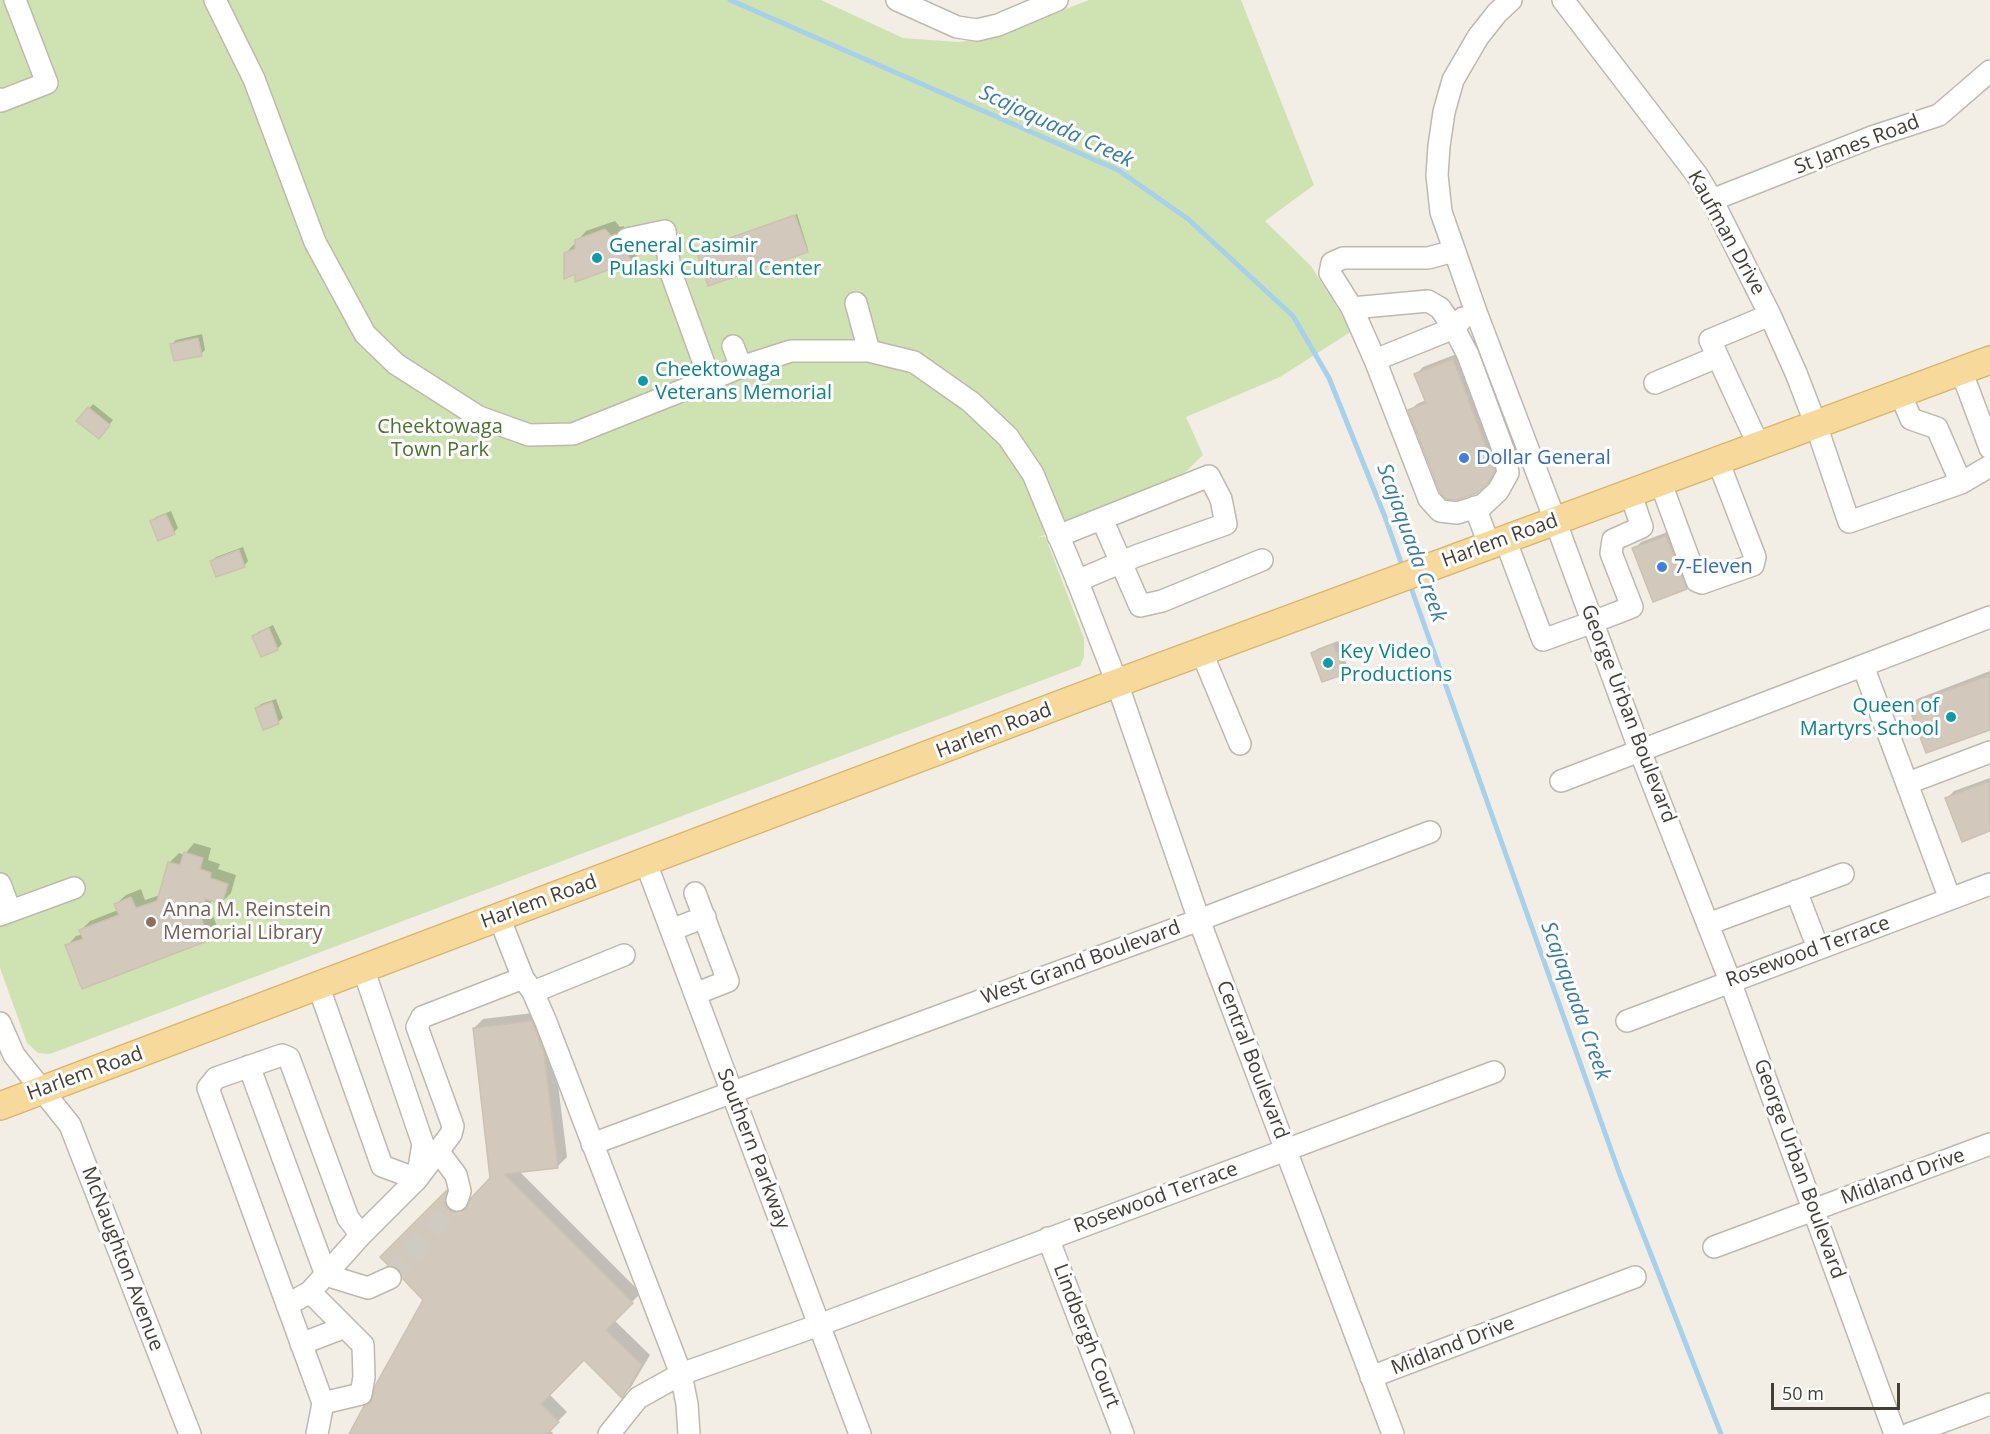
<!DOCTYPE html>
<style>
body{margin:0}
#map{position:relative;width:1990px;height:1434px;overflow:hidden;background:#f2eee6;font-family:"Open Sans",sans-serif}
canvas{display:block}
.scale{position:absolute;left:1771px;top:1383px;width:129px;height:27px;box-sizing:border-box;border:3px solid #443e36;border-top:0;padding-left:8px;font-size:18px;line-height:21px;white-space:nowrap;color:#443e36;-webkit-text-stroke:4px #fff;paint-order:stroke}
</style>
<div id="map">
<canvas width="1990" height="1434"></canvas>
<div class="scale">50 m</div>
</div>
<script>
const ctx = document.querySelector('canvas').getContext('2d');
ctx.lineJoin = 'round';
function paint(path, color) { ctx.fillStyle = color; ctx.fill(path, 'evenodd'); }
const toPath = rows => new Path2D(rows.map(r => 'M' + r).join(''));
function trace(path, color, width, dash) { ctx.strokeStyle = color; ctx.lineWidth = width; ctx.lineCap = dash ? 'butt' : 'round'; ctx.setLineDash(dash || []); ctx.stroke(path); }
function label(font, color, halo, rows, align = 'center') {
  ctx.font = font + ' "Open Sans",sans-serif'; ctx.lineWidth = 6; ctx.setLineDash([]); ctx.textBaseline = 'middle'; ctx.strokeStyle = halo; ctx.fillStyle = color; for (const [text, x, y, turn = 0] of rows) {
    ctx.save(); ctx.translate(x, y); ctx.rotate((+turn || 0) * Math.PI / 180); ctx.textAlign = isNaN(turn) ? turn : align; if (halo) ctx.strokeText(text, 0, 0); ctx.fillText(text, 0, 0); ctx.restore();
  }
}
const green = toPath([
 [0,0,821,0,903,38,959,42,994,37,1089,0,1241,0,1314,185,1265,221,1311,266,1352,331,1280,377,1186,417,1203,455,1174,483,1037,538,1045,536,1084,638,1084,657,1080,666,50,1054,38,1053,27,1043,0,968]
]);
const shadow = toPath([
 [797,214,808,249,807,250,697,250],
 [615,221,620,227,624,226,623,232,647,242,639,249,641,251,632,260,576,272,566,253,586,231],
 [202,334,205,350,201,354,172,344,176,340],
 [1459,353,1501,463,1494,474,1487,482,1410,410,1417,404,1426,400,1416,374,1423,367],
 [93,404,113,420,103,433,79,420],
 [171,511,178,528,174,532,152,521,156,517],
 [1673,530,1693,581,1686,588,1634,549,1641,542],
 [243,547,248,561,244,566,212,561,216,557],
 [273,625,282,644,277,649,254,636,258,632],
 [1338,641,1348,668,1344,673,1313,653,1317,649],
 [1990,671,1990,728,1910,706,1917,699],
 [276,699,283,718,278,722,257,708,261,704],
 [1990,778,1990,829,1947,798,1954,791],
 [194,843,211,848,208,860,220,864,218,869,236,875,231,893,221,903,211,900,210,908,218,929,209,938,67,946,76,936,83,934,81,930,90,921,118,910,116,904,126,895,141,889,145,900,160,895,169,863,179,853,184,855],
 [541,1012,553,1044,567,1157,557,1167,519,1171,641,1293,614,1320,650,1355,631,1387,622,1396,584,1358,549,1394,567,1412,549,1430,554,1434,350,1434,365,1407,373,1399,425,1300,399,1267,382,1257,454,1184,463,1203,470,1204,492,1179,474,1028,483,1019]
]);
const stream = toPath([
 [730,0,1118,170,1188,219,1293,316,1329,378,1385,517,1403,568],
 [1409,582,1620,1175,1721,1434]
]);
const building = toPath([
 [795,215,808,252,708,286,696,250,795,215],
 [605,229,611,236,616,234,615,242,622,251,637,250,638,252,627,255,633,261,575,282,575,274,564,279,564,253,575,249,575,240,605,229],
 [198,338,202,356,174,361,170,344,198,338],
 [1453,359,1495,471,1488,483,1477,493,1456,500,1446,499,1440,492,1408,410,1426,403,1414,374,1453,359],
 [88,407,110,425,99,439,76,421,88,407],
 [166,514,175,534,158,541,150,521,166,514],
 [1666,536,1687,589,1653,602,1632,548,1666,536],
 [239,550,245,567,216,577,210,561,239,550],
 [269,628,278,650,261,657,252,636,269,628],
 [1333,644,1345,674,1322,682,1311,653,1333,644],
 [1990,675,1990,730,1926,753,1908,705,1990,675],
 [272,702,279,724,263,730,255,708,272,702],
 [1990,781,1990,831,1962,842,1945,798,1990,781],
 [184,852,203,858,200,869,211,873,210,878,228,884,222,904,205,899,201,918,210,940,82,989,65,945,83,939,79,930,119,915,114,904,131,897,136,908,157,901,168,862,180,865,184,852],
 [532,1021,544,1053,558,1168,504,1174,633,1303,606,1330,642,1365,622,1398,584,1360,541,1404,559,1422,547,1434,349,1434,364,1406,371,1402,375,1386,423,1300,403,1279,402,1273,398,1268,389,1266,380,1257,447,1190,444,1202,447,1208,454,1212,460,1212,466,1209,471,1198,490,1178,473,1028,532,1021]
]);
const minorTunnel = toPath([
 [390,1278,457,1200]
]);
const minor = toPath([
 [215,0,254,79,315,242,365,334,396,364,479,417,529,435,573,434,741,367,791,351,869,351,914,362,971,402,1008,437,1033,474,1079,585,1117,683,1199,920,1393,1434],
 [897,0,957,27,977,30,998,25,1057,0],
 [1511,0,1497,13,1478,37,1453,80,1444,112,1439,146,1437,175,1441,212,1476,312,1555,520,1640,751,1730,981,1895,1434],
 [1563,0,1697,175,1712,200,1770,315,1796,373,1816,425,1849,522,1961,483,1990,466],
 [0,99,1,101,47,83,15,0],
 [1712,200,1872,137,1939,115,1990,71],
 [627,239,665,231,670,270,710,380],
 [856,303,869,351],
 [1352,308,1428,301,1440,308,1454,328,1468,355,1504,452,1508,473,1498,491,1483,505,1457,513,1440,511,1429,499,1375,360,1352,308,1330,273,1332,263,1343,258,1428,258,1454,251],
 [733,346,741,367],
 [1375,360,1454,328,1463,318],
 [1961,370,1990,448],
 [1655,383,1717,357],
 [1900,393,1911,419,1937,428,1961,483],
 [1759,446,1710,340,1770,315],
 [1660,481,1697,581,1702,583,1753,565,1755,557,1718,461],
 [1475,507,1489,544],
 [1102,519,1140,606,1162,601,1262,560],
 [1058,536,1209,476,1221,499,1226,524,1136,556,1077,581],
 [1505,539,1543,640,1593,622,1632,607,1611,553,1613,540,1642,527,1630,492],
 [1202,653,1240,744],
 [1863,666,1950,899],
 [1561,781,1990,617],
 [1908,783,1990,752],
 [646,863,860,1434],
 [0,884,10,911],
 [1796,891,1818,948],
 [0,915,74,888],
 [499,917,523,978,533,992,546,1022,681,1374,687,1404,689,1434],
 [1708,924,1843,874],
 [671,930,705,917],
 [318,985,382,1166,417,1179,423,1144,363,968],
 [533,992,624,955],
 [695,994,728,981,695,893],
 [1627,1021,1990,884],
 [0,1023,14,1055,70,1125,190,1434],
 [249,1066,326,1275,368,1288,390,1278],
 [592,1144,1199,920,1430,832],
 [438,1151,456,1175,460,1191,457,1200],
 [1048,1238,1123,1434],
 [1714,1247,1990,1144],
 [310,1292,363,1345,364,1377,361,1394,323,1403],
 [287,1305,310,1292,361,1235,417,1179,451,1134,453,1126,417,1027,422,1017,523,978],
 [301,1344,345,1327],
 [1371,1377,1635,1277],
 [317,1434,323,1403,208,1088,216,1078,282,1055,289,1058,348,1218,361,1235],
 [609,1434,638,1398,681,1374,819,1325,1494,1072],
 [1909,1434,1990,1404]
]);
const major = toPath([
 [0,1106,1117,683,1990,360]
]);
const markers = [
 [597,258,6,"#0f9aa8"],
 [643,381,6,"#0f9aa8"],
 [1464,458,6,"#3f7fe0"],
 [1662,567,6,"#3f7fe0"],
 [1328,663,6,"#0f9aa8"],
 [1951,717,6,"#0f9aa8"],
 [151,922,6,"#8d6e63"]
];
const streetNames = [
 ["St James Road",1857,145,-21],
 ["Kaufman Drive",1726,233,61],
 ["Harlem Road",1500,541,-20],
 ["George Urban Boulevard",1628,714,69],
 ["Harlem Road",994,731,-21],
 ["Harlem Road",539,902,-20],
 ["Rosewood Terrace",1808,952,-20],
 ["West Grand Boulevard",1081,963,-20],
 ["Central Boulevard",1252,1060,69],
 ["Harlem Road",85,1074,-20],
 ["Southern Parkway",753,1149,69],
 ["George Urban Boulevard",1799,1169,70],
 ["Midland Drive",1903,1177,-20],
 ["Rosewood Terrace",1156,1198,-20],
 ["McNaughton Avenue",122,1259,69],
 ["Lindbergh Court",1086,1336,69],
 ["Midland Drive",1453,1346,-21]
];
const cultureNames = [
 ["General Casimir",609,246],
 ["Pulaski Cultural Center",609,269],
 ["Cheektowaga",655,370],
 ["Veterans Memorial",655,393],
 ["Key Video",1340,652],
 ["Productions",1340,675],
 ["Queen of",1939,706,"right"],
 ["Martyrs School",1939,729,"right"]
];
const parkNames = [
 ["Cheektowaga",440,427],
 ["Town Park",440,450]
];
const shopNames = [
 ["Dollar General",1476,458],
 ["7-Eleven",1674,567]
];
const educationNames = [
 ["Anna M. Reinstein",163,910],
 ["Memorial Library",163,933]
];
const waterNames = [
 ["Scajaquada Creek",1056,127,25],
 ["Scajaquada Creek",1411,543,70],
 ["Scajaquada Creek",1575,1001,70]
];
paint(green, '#cfe3b2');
paint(shadow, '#0003');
trace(stream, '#a7d1ea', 5);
paint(building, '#d2c9bc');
trace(building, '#cdc1b0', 1.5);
trace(minorTunnel, '#cfcbc3', 21, [21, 10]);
trace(minor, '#bfb8ac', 24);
trace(major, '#dab56c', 30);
trace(minor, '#fff', 21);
trace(major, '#f6d99b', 27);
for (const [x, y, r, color] of markers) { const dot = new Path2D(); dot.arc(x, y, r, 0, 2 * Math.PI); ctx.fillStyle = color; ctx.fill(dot); trace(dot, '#fff', 2); }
label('20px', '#443e36', '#fff', streetNames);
label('20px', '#0d838f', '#fff', cultureNames, 'left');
label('20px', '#4a712e', '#fff', parkNames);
label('20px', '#366cbe', '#fff', shopNames, 'left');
label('20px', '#785e54', '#fff', educationNames, 'left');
label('italic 21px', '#387ca7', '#fff', waterNames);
</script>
